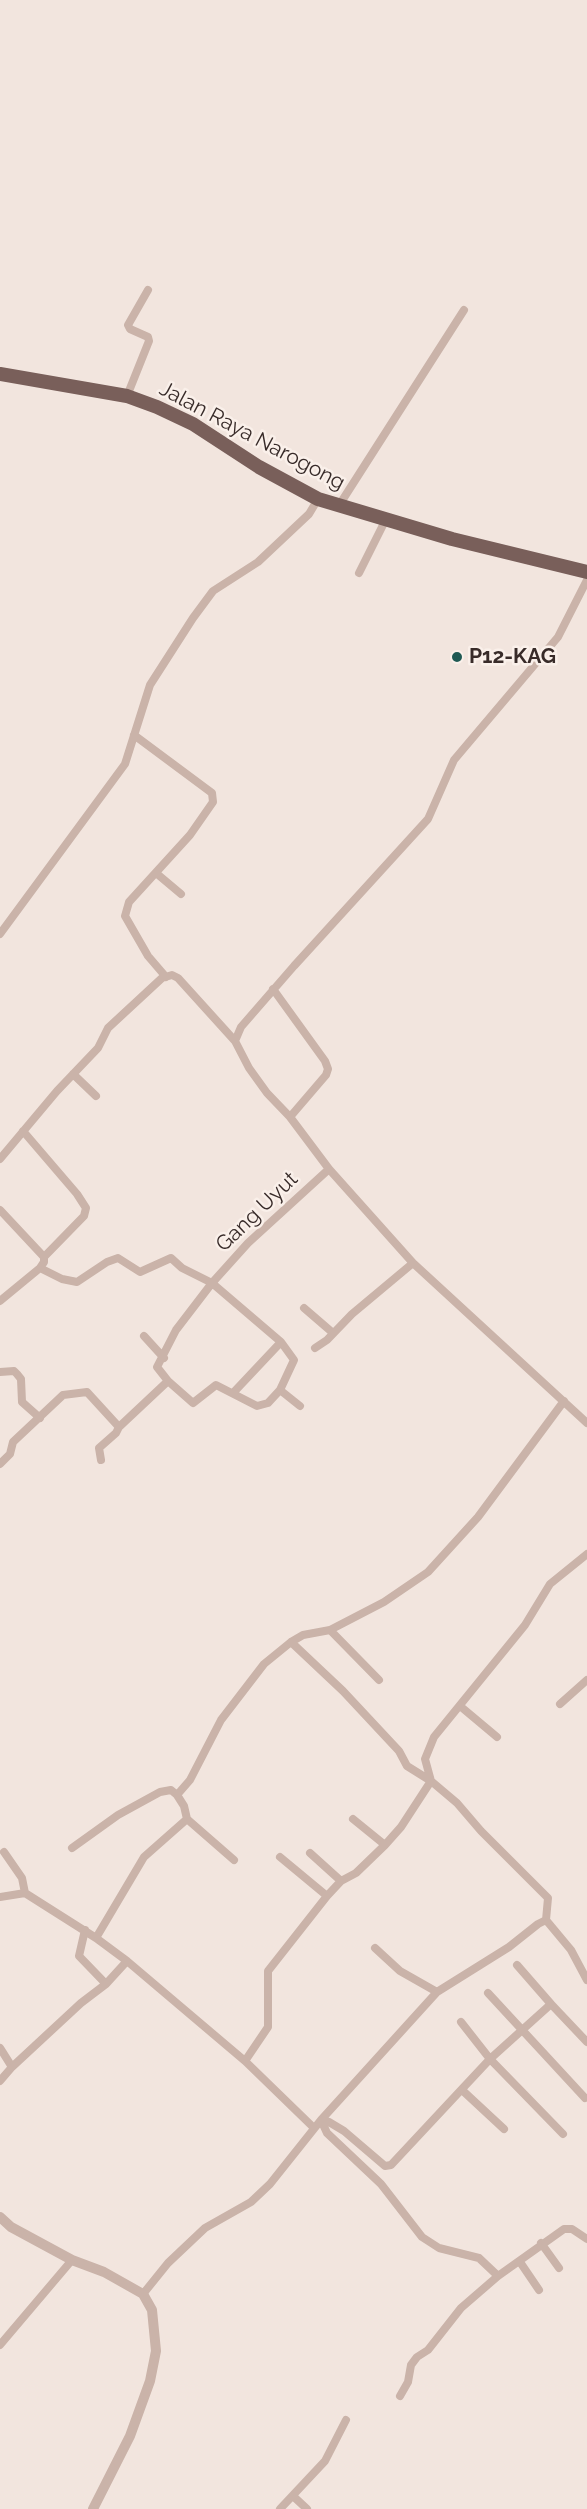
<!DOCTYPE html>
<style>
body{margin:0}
canvas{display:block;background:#f2e5de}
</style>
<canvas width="587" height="2509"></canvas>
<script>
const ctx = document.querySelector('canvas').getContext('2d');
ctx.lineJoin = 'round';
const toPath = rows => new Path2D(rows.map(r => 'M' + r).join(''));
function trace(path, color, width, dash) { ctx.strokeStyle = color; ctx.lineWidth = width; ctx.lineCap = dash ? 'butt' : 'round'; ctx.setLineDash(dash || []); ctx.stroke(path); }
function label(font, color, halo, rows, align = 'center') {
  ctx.font = font + ' Raleway,sans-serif'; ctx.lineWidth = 5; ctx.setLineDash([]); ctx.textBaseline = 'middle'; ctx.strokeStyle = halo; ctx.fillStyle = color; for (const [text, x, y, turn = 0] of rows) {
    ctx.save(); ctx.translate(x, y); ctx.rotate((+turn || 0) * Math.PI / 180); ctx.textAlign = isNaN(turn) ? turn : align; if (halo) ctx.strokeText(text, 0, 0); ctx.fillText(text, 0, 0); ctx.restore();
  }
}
const minor = toPath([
 [127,396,149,341,148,337,130,329,128,325,148,290],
 [338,507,464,310],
 [359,573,385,521],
 [587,580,558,637,454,760,428,819,294,966,241,1027,235,1041,249,1068,267,1093,290,1117,329,1169,413,1263,587,1423],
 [134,735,212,793,213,802,190,835,129,902,125,916,148,956,166,977],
 [156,873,181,894],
 [0,934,125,764,150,685,193,618,213,591,258,562,309,514,318,499],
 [273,989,325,1061,328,1069,326,1075,290,1117],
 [73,1074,96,1096],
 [23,1131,77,1194,86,1208,84,1216,44,1257],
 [0,1159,57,1091,98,1048,108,1028,162,978,172,975,178,978,235,1041],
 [0,1210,44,1257,44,1262,40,1268,0,1301],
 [40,1268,62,1279,77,1282,107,1262,118,1258,140,1272,171,1258,182,1268,212,1283,281,1342,233,1393],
 [304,1308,333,1333],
 [144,1336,164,1358],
 [315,1348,327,1340,352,1314,413,1263],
 [0,1372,14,1371,17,1374,21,1379,22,1402,40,1418],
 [280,1390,294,1360,281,1342],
 [300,1406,280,1390,268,1403,257,1406,216,1385,193,1403,168,1381,157,1367,176,1330,212,1283,248,1243,329,1169],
 [101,1460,99,1448,116,1433,119,1427],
 [0,1464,10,1454,13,1442,63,1395,87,1392,119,1427,168,1381],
 [587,1554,550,1584,525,1625,434,1737,425,1759,431,1781,457,1803,481,1831,548,1898,546,1920,571,1950,587,1980],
 [330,1630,379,1680],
 [560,1704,587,1680],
 [460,1706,497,1737],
 [187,1819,234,1860],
 [353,1819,385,1845],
 [72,1848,118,1815,160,1792,171,1790,177,1795],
 [4,1852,22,1878,25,1893],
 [310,1853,341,1881],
 [280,1857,327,1896],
 [0,1897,25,1893,96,1938,127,1961,245,2061,314,2128],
 [546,1920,538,1924,509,1947,437,1992,321,2120,327,2133,381,2184,422,2237,439,2248,479,2258,498,2276,564,2229,572,2229,587,2239],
 [85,1930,79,1956,106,1984],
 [96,1938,144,1857,187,1819,184,1806,177,1795,190,1780,221,1720,264,1664,291,1642,303,1635,330,1630,384,1602,428,1572,478,1517,564,1401],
 [375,1948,400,1971,437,1992],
 [517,1965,551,2004],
 [488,1993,585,2098],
 [461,2022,490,2059,563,2134],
 [0,2048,12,2067],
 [245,2061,268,2027,268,1971,327,1896,341,1881,356,1873,385,1845,401,1827,431,1781,407,1766,399,1751,343,1691,291,1642],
 [0,2081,12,2067,81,2003,106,1984,127,1961],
 [462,2090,504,2129],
 [541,2243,559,2268],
 [520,2262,539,2290],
 [143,2294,168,2263,205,2228,251,2202,270,2184,321,2120,329,2122,344,2131,385,2166,391,2165,490,2059,551,2004,587,2042],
 [0,2345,72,2260],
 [400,2396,408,2382,411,2365,417,2357,428,2350,461,2308,498,2276],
 [293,2496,307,2509],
 [280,2509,325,2461,346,2420]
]);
const tertiary = toPath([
 [0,2217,11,2227,72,2260,104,2272,143,2294,152,2310,156,2351,150,2381,130,2436,93,2509]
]);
const primary = toPath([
 [0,374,127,396,157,407,193,424,259,467,318,499,452,539,587,572]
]);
const markers = [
 [457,657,6,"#1f5953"]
];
const streetNames = [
 ["Jalan Raya Narogong",252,436,28],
 ["Gang Uyut",257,1212,-44]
];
const poiNames = [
 ["P12-KAG",469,657]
];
trace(minor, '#cab3a9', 8);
trace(tertiary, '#cab3a9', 10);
trace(primary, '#795f5a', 14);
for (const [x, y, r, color] of markers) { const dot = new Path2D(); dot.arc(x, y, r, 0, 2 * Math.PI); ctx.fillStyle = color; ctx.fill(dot); trace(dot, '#faf0ea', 2); }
label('21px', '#382b29', '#faf0ea', streetNames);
label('bold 21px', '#382b29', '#faf0ea', poiNames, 'left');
</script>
